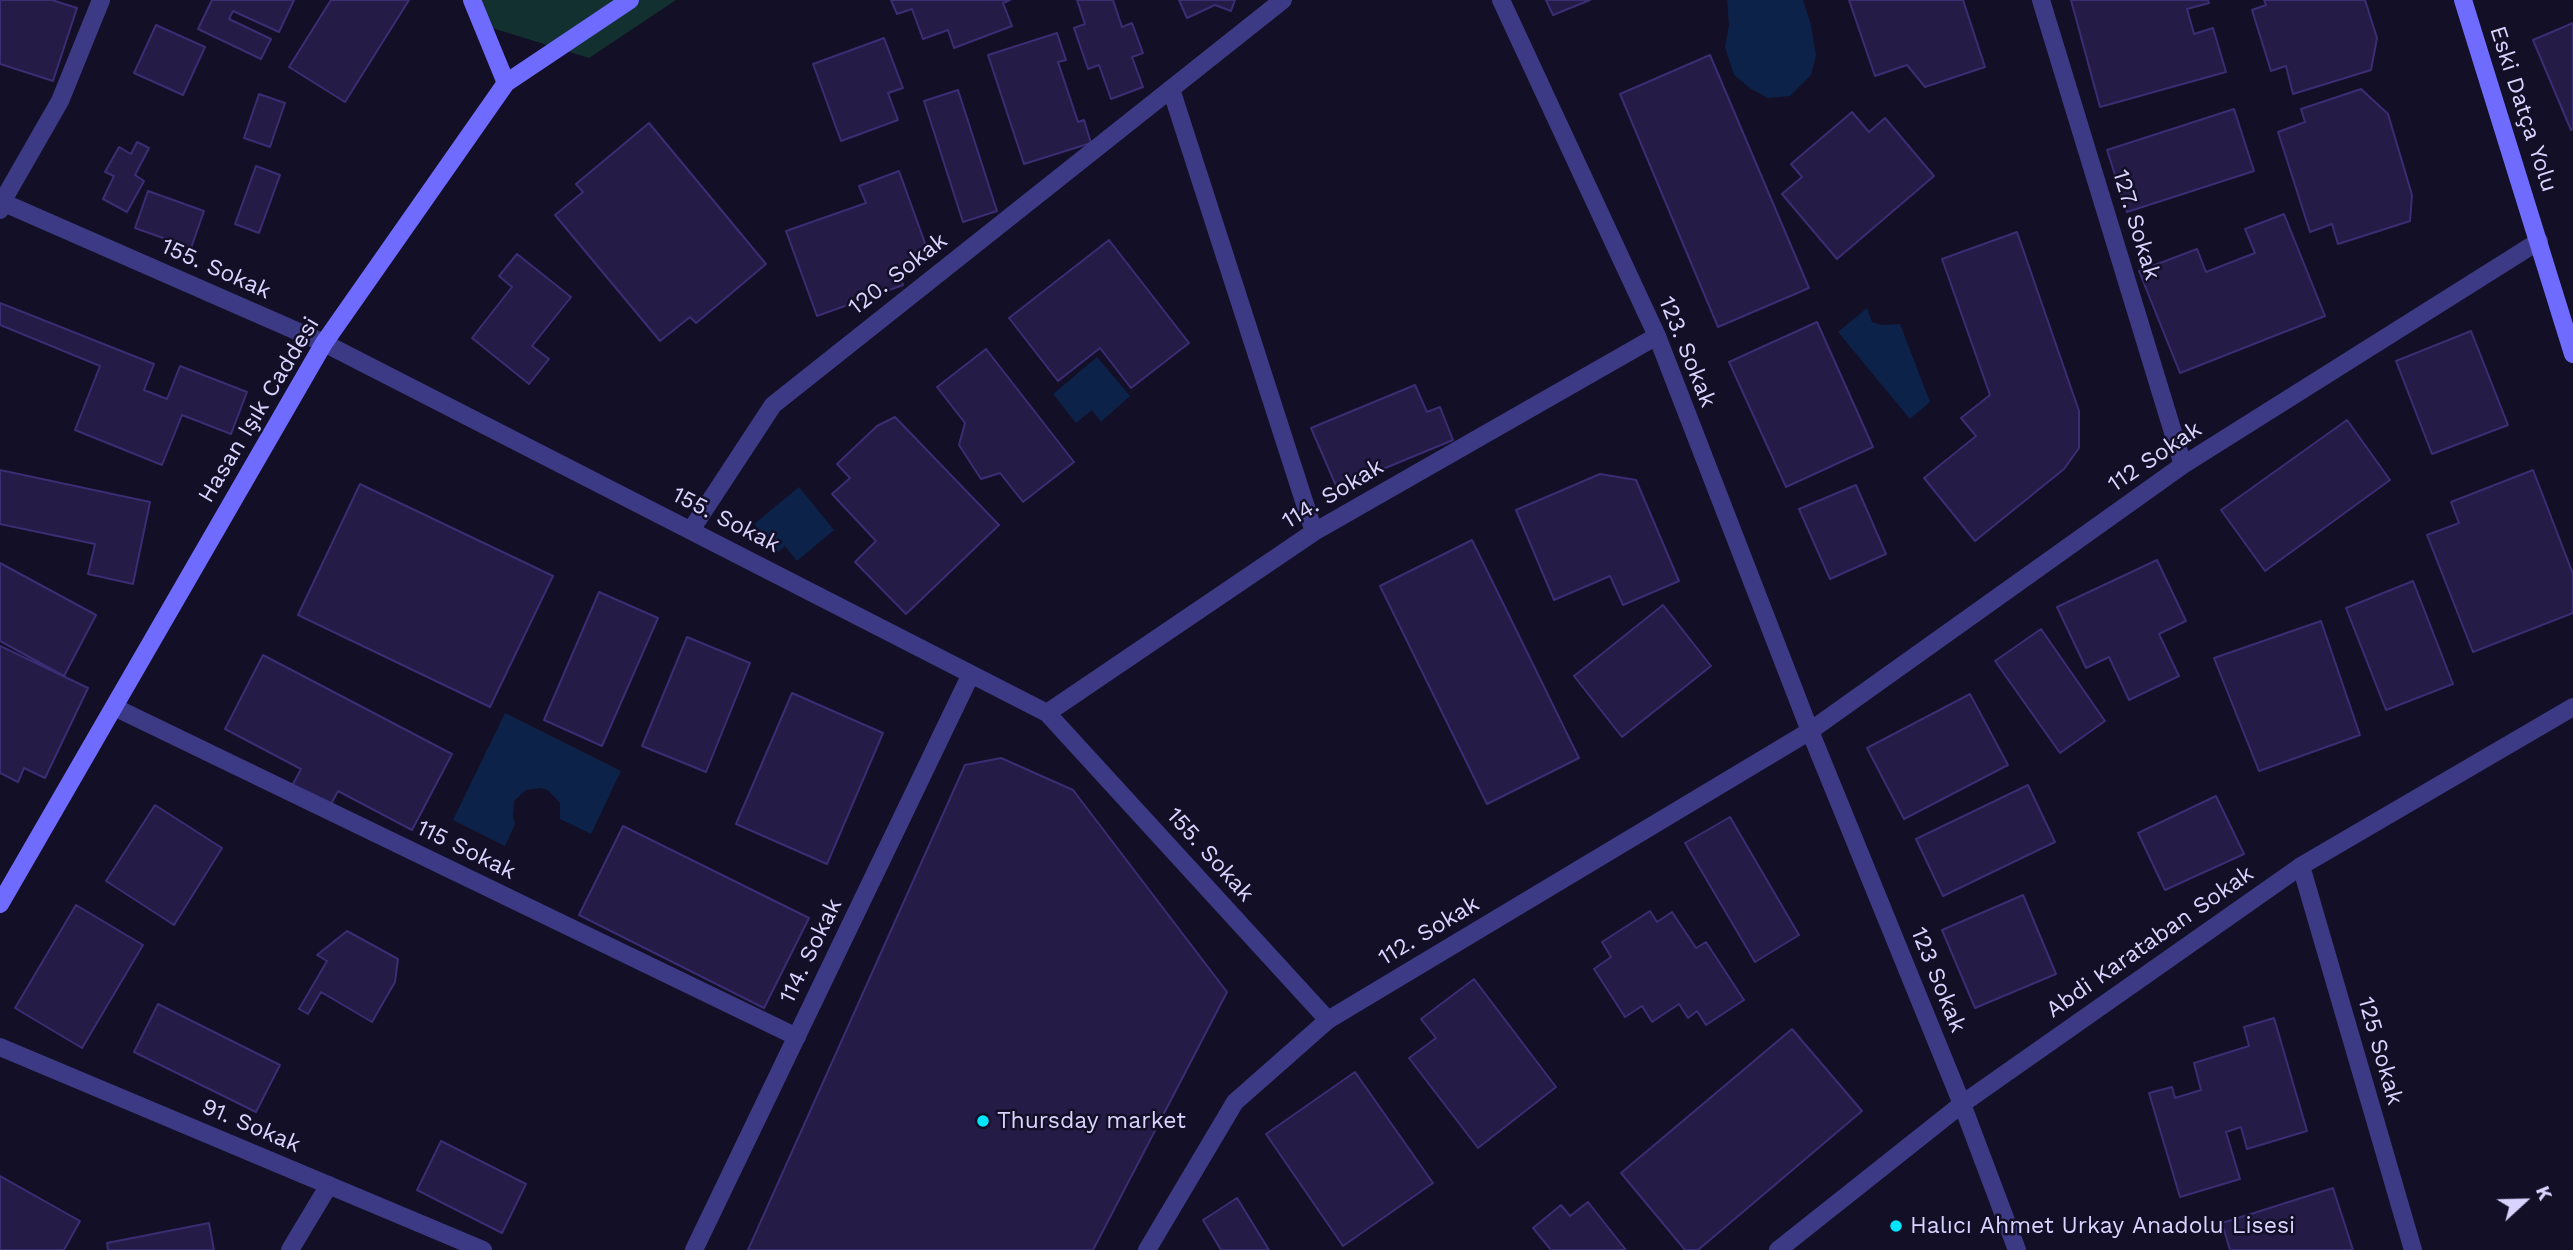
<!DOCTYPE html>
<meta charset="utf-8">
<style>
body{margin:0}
#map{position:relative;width:2573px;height:1250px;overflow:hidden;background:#130f26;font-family:"Work Sans",sans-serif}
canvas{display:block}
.north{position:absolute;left:2489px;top:1166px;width:70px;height:70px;-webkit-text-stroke:5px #130f26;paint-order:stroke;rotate:68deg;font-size:19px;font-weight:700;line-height:28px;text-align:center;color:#d9d4ff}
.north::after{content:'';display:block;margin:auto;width:24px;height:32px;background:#d9d4ff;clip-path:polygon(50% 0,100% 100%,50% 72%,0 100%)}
</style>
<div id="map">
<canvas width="2573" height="1250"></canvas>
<div class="north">K</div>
</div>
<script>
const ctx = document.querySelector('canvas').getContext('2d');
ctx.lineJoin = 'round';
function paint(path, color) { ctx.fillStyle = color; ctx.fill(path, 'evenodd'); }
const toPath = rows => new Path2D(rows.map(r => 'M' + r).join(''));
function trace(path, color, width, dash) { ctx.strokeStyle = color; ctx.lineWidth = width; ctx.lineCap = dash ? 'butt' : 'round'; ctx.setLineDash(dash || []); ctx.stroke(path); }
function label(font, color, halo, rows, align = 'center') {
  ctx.font = font + ' "Work Sans",sans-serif'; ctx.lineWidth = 5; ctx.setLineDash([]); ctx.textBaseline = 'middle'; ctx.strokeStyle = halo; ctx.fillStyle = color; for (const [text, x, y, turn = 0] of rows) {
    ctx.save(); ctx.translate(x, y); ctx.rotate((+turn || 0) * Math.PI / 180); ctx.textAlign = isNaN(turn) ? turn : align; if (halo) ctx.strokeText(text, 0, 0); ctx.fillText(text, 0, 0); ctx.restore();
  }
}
const green = toPath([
 [481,0,676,0,589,58,492,28]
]);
const water = toPath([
 [1727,0,1803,0,1811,25,1816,56,1811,75,1790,96,1768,98,1751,89,1734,75,1725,47,1729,25],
 [1867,308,1872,322,1881,325,1900,324,1930,402,1910,419,1838,332],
 [1097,357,1130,396,1101,422,1092,410,1076,423,1053,394],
 [799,487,834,530,797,561,785,546,778,552,754,524],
 [505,713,621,771,591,834,560,819,560,803,549,791,542,788,526,790,514,801,513,817,515,824,505,846,453,820]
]);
const building = toPath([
 [0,0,52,0,77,8,53,81,0,64,0,0],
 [212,0,294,0,279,32,233,11,229,19,271,39,261,59,198,29,212,0],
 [331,0,409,0,345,102,289,67,331,0],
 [891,0,1010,0,1003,3,1012,26,954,48,948,30,923,39,912,9,897,14,891,0],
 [1077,0,1113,0,1122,27,1132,23,1143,53,1132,57,1143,87,1111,99,1099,65,1088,69,1074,28,1085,24,1077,0],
 [1179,0,1235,0,1231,11,1215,5,1187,18,1179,0],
 [1546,0,1590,0,1553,15,1546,0],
 [1849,0,1963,0,1985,67,1925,87,1907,65,1875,76,1849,0],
 [2071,0,2208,0,2209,3,2187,9,2194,34,2213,28,2226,72,2100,107,2071,0],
 [2264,0,2365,0,2377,38,2371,70,2293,94,2286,66,2271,71,2252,10,2266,5,2264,0],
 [2573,23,2573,129,2571,130,2533,40,2573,23],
 [156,25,205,47,183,95,134,73,156,25],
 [1057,33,1066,60,1058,62,1078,122,1084,120,1091,143,1024,164,988,55,1057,33],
 [884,38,903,88,888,93,898,120,841,141,813,64,884,38],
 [1710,55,1809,288,1718,327,1620,94,1710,55],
 [2361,89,2388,114,2412,195,2410,221,2338,244,2332,224,2310,232,2278,132,2305,122,2301,109,2361,89],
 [958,90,997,211,963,222,924,101,958,90],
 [259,94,285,103,270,147,244,138,259,94],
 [2234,109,2254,171,2127,212,2107,150,2234,109],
 [1852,112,1869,132,1885,118,1934,176,1837,259,1782,194,1802,177,1791,164,1852,112],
 [649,123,766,264,696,323,690,317,660,341,555,215,583,192,576,184,649,123],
 [137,142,149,148,135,175,144,181,127,212,103,199,114,176,105,172,119,147,131,154,137,142],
 [256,166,280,175,259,233,235,224,256,166],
 [899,171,930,257,898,269,903,285,817,316,786,231,866,203,859,186,899,171],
 [148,191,204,211,191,248,135,228,148,191],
 [2284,214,2325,316,2180,373,2139,271,2197,249,2206,272,2255,253,2245,229,2284,214],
 [2017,232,2079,411,2079,448,2064,469,1975,541,1924,478,1976,436,1961,418,1990,395,1942,259,2017,232],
 [1109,240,1189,343,1131,388,1100,348,1058,381,1009,318,1109,240],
 [517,254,571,297,532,346,549,359,529,384,472,338,512,287,499,276,517,254],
 [0,303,154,364,144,390,167,399,180,366,247,392,231,434,182,415,162,465,75,430,100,366,0,325,0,303],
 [1817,322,1873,447,1786,487,1729,362,1817,322],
 [2471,331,2508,425,2432,454,2396,361,2471,331],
 [986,349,1074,462,1023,502,1000,473,981,479,959,445,965,423,937,387,986,349],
 [1415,385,1427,412,1440,407,1453,440,1337,488,1311,428,1415,385],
 [895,417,999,525,906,614,855,562,876,541,832,494,850,478,837,464,877,426,895,417],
 [2347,420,2390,480,2265,571,2221,510,2347,420],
 [0,470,150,502,133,584,88,574,95,544,0,524,0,470],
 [2533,470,2573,574,2573,613,2473,652,2427,535,2459,523,2451,502,2533,470],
 [1600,474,1636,480,1679,581,1623,605,1610,576,1554,600,1516,510,1600,474],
 [360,484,553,576,490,707,298,615,360,484],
 [1856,485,1886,554,1830,579,1799,509,1856,485],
 [1472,540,1579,758,1487,804,1380,586,1472,540],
 [2157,560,2186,621,2159,634,2179,676,2129,700,2109,657,2086,668,2057,607,2157,560],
 [0,563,96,615,64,676,0,641,0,563],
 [2413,581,2453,684,2386,710,2346,608,2413,581],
 [599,592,658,618,602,746,544,720,599,592],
 [1663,605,1711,666,1622,737,1574,676,1663,605],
 [2321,621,2360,735,2259,771,2214,658,2321,621],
 [2041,629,2105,721,2060,753,1995,661,2041,629],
 [687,637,750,663,706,772,642,746,687,637],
 [0,646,88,688,45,778,24,768,18,782,0,773,0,646],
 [263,655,452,754,412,830,338,791,330,806,292,786,301,769,225,729,263,655],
 [792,693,883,733,827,864,736,824,792,693],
 [1970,694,2008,765,1904,819,1867,748,1970,694],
 [1001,758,1073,790,1227,992,1093,1250,748,1250,965,765,1001,758],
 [2028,785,2055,842,1943,896,1916,839,2028,785],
 [2216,796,2244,854,2165,890,2138,833,2216,796],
 [155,805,222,848,174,925,106,881,155,805],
 [1730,817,1799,935,1755,962,1685,843,1730,817],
 [623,826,809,918,764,1008,579,915,623,826],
 [2023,895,2056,974,1975,1008,1942,930,2023,895],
 [76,905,143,945,82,1048,15,1008,76,905],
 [1650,911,1657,922,1672,912,1696,948,1706,942,1744,1000,1706,1025,1697,1011,1688,1018,1679,1004,1652,1022,1642,1006,1625,1017,1594,969,1611,957,1602,942,1650,911],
 [347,931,398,959,395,982,372,1022,321,992,308,1014,299,1009,327,961,317,955,347,931],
 [1474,979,1556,1087,1478,1148,1409,1058,1436,1038,1421,1019,1474,979],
 [158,1004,280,1065,256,1112,134,1052,158,1004],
 [2274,1018,2307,1131,2247,1149,2241,1127,2226,1132,2240,1179,2180,1197,2149,1093,2172,1087,2175,1098,2201,1090,2194,1063,2249,1046,2244,1027,2274,1018],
 [1792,1029,1862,1111,1698,1250,1685,1250,1621,1173,1792,1029],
 [1355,1072,1433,1183,1343,1246,1266,1134,1355,1072],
 [441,1141,526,1184,502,1233,417,1190,441,1141],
 [0,1176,80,1221,64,1250,0,1250,0,1176],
 [2333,1188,2353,1250,2230,1250,2222,1223,2333,1188],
 [1237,1198,1269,1250,1221,1250,1203,1220,1237,1198],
 [1588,1202,1626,1250,1551,1250,1533,1228,1561,1205,1570,1216,1588,1202],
 [209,1223,214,1250,108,1250,107,1243,209,1223]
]);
const street = toPath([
 [1501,0,1657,336,1810,731,1962,1104,2017,1250],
 [2041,0,2183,465],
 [1171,89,1314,532],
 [2,202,324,343,1047,713,1328,1020],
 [0,210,2,202,60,101,101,0],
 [691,530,773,405,1283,0],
 [114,707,797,1037],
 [1047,713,1314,532,1657,336],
 [2301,866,2413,1250],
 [0,1047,483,1250],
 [290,1250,329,1185],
 [694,1250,971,674],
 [1147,1250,1235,1102,1328,1020,1810,731,2183,465,2539,241],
 [1778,1250,1962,1104,2301,866,2573,707]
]);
const secondary = toPath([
 [472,0,506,83],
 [2463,0,2573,354],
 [0,904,324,343,506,83,630,0]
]);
const markers = [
 [983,1121,7,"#00e5ff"],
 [1896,1226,7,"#00e5ff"]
];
const streetNames = [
 ["Eski Datça Yolu",2523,109,72],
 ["127. Sokak",2136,225,73],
 ["155. Sokak",216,269,24],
 ["120. Sokak",898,274,-38],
 ["123. Sokak",1687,352,68],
 ["Hasan Işık Caddesi",259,410,-59],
 ["112 Sokak",2155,457,-34],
 ["114. Sokak",1333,494,-31],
 ["155. Sokak",726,520,27],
 ["115 Sokak",466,850,26],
 ["155. Sokak",1210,855,48],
 ["112. Sokak",1429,931,-31],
 ["Abdi Karataban Sokak",2150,942,-35],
 ["114. Sokak",811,951,-64],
 ["123 Sokak",1938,980,68],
 ["125 Sokak",2380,1051,74],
 ["91. Sokak",251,1126,23]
];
const poiNames = [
 ["Thursday market",997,1121],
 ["Halıcı Ahmet Urkay Anadolu Lisesi",1910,1226]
];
paint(green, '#12302f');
paint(water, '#0c2248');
paint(building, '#241b47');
trace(building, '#3b2d73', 2);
trace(street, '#3d3a85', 18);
trace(secondary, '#6f6bff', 18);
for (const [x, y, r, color] of markers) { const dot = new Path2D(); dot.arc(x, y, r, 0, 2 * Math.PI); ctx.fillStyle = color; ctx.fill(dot); trace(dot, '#130f26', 2.5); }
label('23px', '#d9d4ff', '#130f26', streetNames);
label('23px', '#d9d4ff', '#130f26', poiNames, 'left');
</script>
